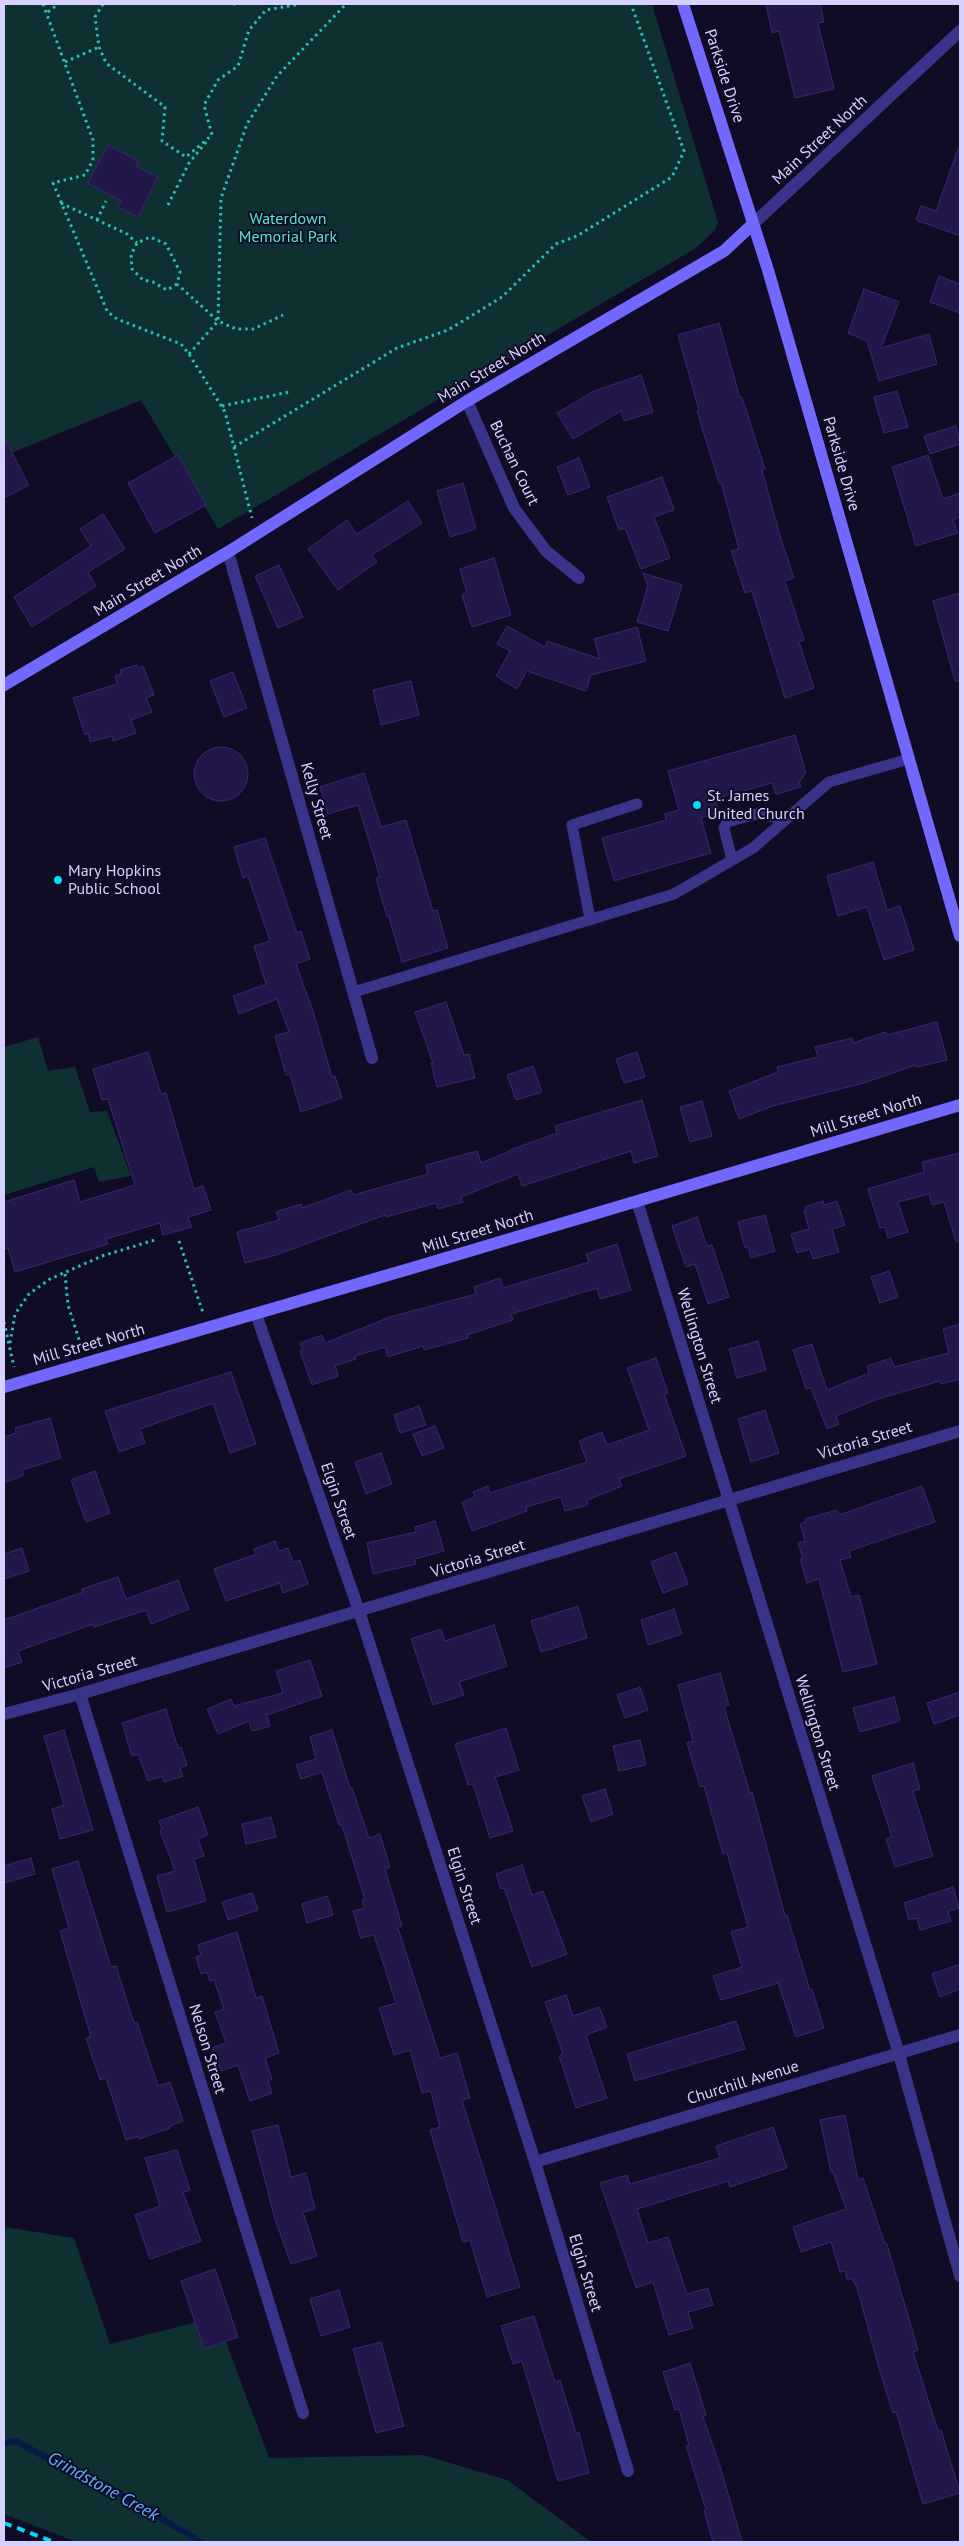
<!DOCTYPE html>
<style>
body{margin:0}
#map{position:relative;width:964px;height:2546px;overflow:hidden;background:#110c25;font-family:"PT Sans",sans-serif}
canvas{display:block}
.frame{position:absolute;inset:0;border:5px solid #d7d1ff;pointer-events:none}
</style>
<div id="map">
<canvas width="964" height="2546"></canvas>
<div class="frame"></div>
</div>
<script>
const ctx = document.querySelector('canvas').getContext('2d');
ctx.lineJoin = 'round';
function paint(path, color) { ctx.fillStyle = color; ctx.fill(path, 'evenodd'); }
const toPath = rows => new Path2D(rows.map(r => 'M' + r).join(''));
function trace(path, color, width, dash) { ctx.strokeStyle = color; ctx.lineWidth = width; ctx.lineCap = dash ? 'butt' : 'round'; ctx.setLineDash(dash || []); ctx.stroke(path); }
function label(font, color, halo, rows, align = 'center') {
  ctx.font = font + ' "PT Sans",sans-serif'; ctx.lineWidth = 4; ctx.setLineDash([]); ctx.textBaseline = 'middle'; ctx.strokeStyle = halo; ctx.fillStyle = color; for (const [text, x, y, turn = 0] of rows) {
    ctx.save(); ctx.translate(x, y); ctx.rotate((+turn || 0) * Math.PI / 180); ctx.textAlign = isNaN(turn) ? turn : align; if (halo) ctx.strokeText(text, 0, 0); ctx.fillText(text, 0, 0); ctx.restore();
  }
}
const green = toPath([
 [4,4,652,4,718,222,715,230,696,248,218,529,141,400,4,456],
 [38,1037,48,1071,75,1067,90,1112,107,1111,131,1176,99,1182,94,1167,4,1195,4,1047],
 [4,2227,74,2238,110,2344,217,2317,269,2458,423,2455,507,2480,591,2542,77,2542,4,2514]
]);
const stream = toPath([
 [4,2443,16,2441,58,2464,114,2490,201,2542]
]);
const building = toPath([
 [766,4,820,4,824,22,818,23,834,89,795,98,779,31,772,33,766,4],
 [108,145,139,161,136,166,158,177,138,217,118,207,122,201,88,183,108,145],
 [958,149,960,150,960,236,916,220,921,206,936,211,958,149],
 [939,276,960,284,960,313,930,302,939,276],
 [864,289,899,302,881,348,929,334,937,364,879,381,867,341,848,333,864,289],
 [719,323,740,398,742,397,765,469,762,470,780,536,794,578,785,581,804,640,799,642,814,688,785,698,752,591,745,593,731,551,739,549,721,483,719,483,697,411,699,410,678,335,719,323],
 [641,375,653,412,624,421,621,411,573,439,557,413,594,391,641,375],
 [897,391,908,427,884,433,874,397,897,391],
 [956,426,960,444,930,454,924,436,956,426],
 [4,438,29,485,4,498,4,438],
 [178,455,206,505,155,533,128,483,178,455],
 [928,455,943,499,960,493,960,517,953,520,958,533,916,546,892,467,928,455],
 [579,458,590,487,568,495,557,467,579,458],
 [662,477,674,510,654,517,670,558,641,569,625,528,619,530,607,497,662,477],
 [463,483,476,529,450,537,437,491,463,483],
 [408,501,422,523,372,555,377,562,338,590,308,549,347,520,357,534,408,501],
 [103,514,125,549,88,572,96,586,32,627,14,597,91,546,80,529,103,514],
 [494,558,511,615,472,627,462,595,467,593,460,569,494,558],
 [279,565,303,617,278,628,255,576,279,565],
 [643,573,682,585,668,631,637,622,648,586,643,573],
 [960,593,960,681,955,681,933,601,960,593],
 [507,626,545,647,547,641,600,659,594,639,637,627,646,661,591,675,586,691,527,671,517,689,496,676,510,651,497,644,507,626],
 [137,665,138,668,143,666,154,695,146,698,152,712,131,720,136,733,113,741,112,736,90,742,88,733,85,735,73,698,117,684,115,676,121,674,120,670,137,665],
 [233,672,247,708,224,717,210,681,233,672],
 [411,681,419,715,381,725,373,690,411,681],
 [795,735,806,773,799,782,801,787,776,794,772,783,715,799,719,812,701,818,711,853,614,881,602,838,666,820,665,814,679,810,668,771,795,735],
 '194 774a27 27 0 1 1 54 0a27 27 0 1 1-54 0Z',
 [364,773,381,827,406,820,433,911,437,910,448,948,402,962,389,917,387,917,376,878,380,877,358,805,328,814,320,787,364,773],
 [265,838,297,933,301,931,310,959,296,964,314,1014,332,1077,335,1076,342,1098,301,1112,290,1074,286,1075,275,1036,289,1032,277,999,239,1014,233,996,266,984,254,946,270,941,248,876,243,878,234,847,265,838],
 [873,862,887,910,900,906,914,950,884,960,867,907,838,916,827,876,873,862],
 [446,1002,464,1055,469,1054,475,1078,437,1087,431,1063,433,1063,415,1012,446,1002],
 [937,1022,947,1060,917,1067,916,1065,864,1083,773,1106,739,1119,729,1091,778,1072,777,1067,818,1057,815,1047,852,1038,853,1043,886,1032,887,1035,937,1022],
 [148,1052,161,1094,166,1093,194,1189,203,1186,211,1210,188,1217,192,1227,163,1235,160,1223,106,1239,108,1244,15,1272,8,1248,4,1250,4,1202,74,1180,80,1202,135,1185,108,1099,102,1100,93,1069,148,1052],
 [637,1052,645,1077,624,1083,616,1059,637,1052],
 [533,1066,542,1092,516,1100,507,1075,533,1066],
 [642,1100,658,1156,634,1163,631,1151,522,1186,518,1174,461,1197,463,1202,438,1209,436,1203,386,1217,385,1215,273,1256,245,1263,237,1232,279,1220,276,1212,301,1204,302,1208,351,1190,353,1195,428,1174,426,1165,477,1151,481,1163,510,1151,510,1150,557,1133,555,1126,642,1100],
 [702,1101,712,1136,690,1142,680,1107,702,1101],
 [960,1153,960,1241,956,1242,944,1202,932,1205,929,1194,898,1202,908,1232,888,1238,885,1227,880,1228,868,1189,924,1172,922,1162,960,1153],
 [823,1201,824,1205,837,1201,845,1225,832,1229,839,1252,813,1259,810,1249,797,1253,791,1234,809,1229,804,1211,806,1211,805,1207,823,1201],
 [765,1215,775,1251,751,1258,748,1247,745,1248,738,1222,765,1215],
 [697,1217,707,1246,712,1245,729,1297,708,1304,695,1264,686,1267,672,1226,697,1217],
 [617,1244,631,1290,600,1299,597,1288,511,1314,513,1320,467,1335,468,1338,424,1350,423,1346,388,1357,385,1347,355,1356,356,1359,335,1366,338,1376,312,1385,300,1351,303,1350,300,1343,322,1335,325,1343,390,1317,476,1294,474,1287,500,1278,503,1288,589,1262,586,1254,617,1244],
 [889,1271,898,1297,880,1303,871,1277,889,1271],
 [960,1324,960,1379,941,1384,940,1381,878,1399,836,1416,839,1424,827,1429,811,1388,806,1389,793,1350,812,1344,827,1390,869,1373,867,1366,891,1358,894,1367,949,1353,943,1329,960,1324],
 [758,1341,766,1370,737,1378,729,1349,758,1341],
 [656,1358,668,1393,664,1394,686,1456,619,1479,622,1486,587,1500,588,1505,565,1511,561,1497,526,1507,527,1511,472,1531,462,1502,475,1497,473,1492,488,1486,490,1493,587,1462,579,1441,602,1432,607,1445,649,1430,627,1368,656,1358],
 [231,1372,256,1444,230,1453,213,1403,140,1429,145,1443,119,1452,105,1411,231,1372],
 [419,1406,426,1425,400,1433,394,1415,419,1406],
 [765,1410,779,1453,751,1462,738,1419,765,1410],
 [50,1418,61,1458,22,1470,24,1475,4,1483,4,1437,16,1433,15,1428,50,1418],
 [435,1426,444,1448,422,1456,413,1434,435,1426],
 [381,1453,392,1484,366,1494,355,1462,381,1453],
 [95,1471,110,1513,86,1522,71,1480,95,1471],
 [922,1486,935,1522,849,1551,851,1557,840,1560,851,1597,859,1595,877,1664,843,1672,819,1579,807,1583,800,1559,803,1559,798,1543,805,1541,800,1524,806,1522,805,1519,837,1510,839,1515,922,1486],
 [435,1521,444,1551,415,1559,416,1564,373,1574,367,1543,416,1532,415,1527,435,1521],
 [275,1541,279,1551,288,1548,293,1562,300,1560,308,1584,283,1593,280,1583,226,1601,214,1569,256,1554,254,1549,275,1541],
 [22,1548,29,1571,4,1579,4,1554,22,1548],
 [676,1552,688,1584,663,1593,651,1562,676,1552],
 [118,1577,126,1599,178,1580,189,1609,151,1624,146,1610,94,1627,93,1624,18,1651,22,1662,4,1668,4,1618,7,1619,83,1592,82,1589,118,1577],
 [578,1606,587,1638,541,1652,531,1621,578,1606],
 [674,1609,682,1634,648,1645,641,1620,674,1609],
 [494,1625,507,1666,459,1682,464,1695,433,1705,411,1639,441,1629,445,1641,494,1625],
 [310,1660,322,1696,267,1715,270,1726,252,1731,249,1721,218,1734,207,1709,231,1699,234,1706,283,1693,276,1671,310,1660],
 [720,1673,729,1705,724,1707,750,1793,752,1792,785,1916,787,1915,810,1990,812,1989,824,2028,796,2037,778,1983,721,2000,713,1976,742,1967,731,1932,748,1927,727,1853,723,1854,704,1786,700,1787,687,1743,693,1741,678,1685,720,1673],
 [640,1687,648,1710,625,1718,617,1695,640,1687],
 [960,1692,960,1715,934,1724,927,1703,960,1692],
 [894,1697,900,1721,860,1732,853,1708,894,1697],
 [166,1709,178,1748,181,1747,187,1765,180,1768,183,1776,164,1782,162,1776,148,1781,138,1754,132,1756,122,1723,166,1709],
 [506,1728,519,1770,495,1777,513,1831,490,1838,473,1784,468,1785,455,1744,506,1728],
 [64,1730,93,1830,60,1839,52,1809,64,1805,44,1736,64,1730],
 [332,1730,350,1788,352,1788,369,1838,380,1834,390,1867,385,1869,402,1926,398,1928,440,2058,457,2053,470,2098,462,2100,520,2287,487,2297,470,2240,463,2242,430,2130,440,2127,431,2091,422,2093,410,2050,394,2055,379,2008,396,2003,374,1935,361,1938,353,1911,364,1908,362,1900,365,1900,342,1825,339,1825,322,1772,301,1779,296,1765,316,1759,310,1737,332,1730],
 [640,1740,646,1765,619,1771,613,1746,640,1740],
 [913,1763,920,1789,913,1791,933,1856,895,1867,886,1839,892,1837,872,1776,913,1763],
 [605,1789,613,1814,591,1822,582,1796,605,1789],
 [198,1807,208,1835,198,1839,204,1856,194,1859,206,1901,167,1912,157,1876,175,1871,160,1831,162,1830,159,1821,198,1807],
 [271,1817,276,1837,246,1844,242,1824,271,1817],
 [31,1858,35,1874,4,1883,4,1866,31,1858],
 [78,1861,111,1967,116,1966,134,2023,137,2022,158,2086,170,2082,183,2121,170,2126,170,2128,139,2139,138,2136,126,2140,106,2078,100,2080,86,2038,91,2037,60,1931,69,1928,52,1869,78,1861],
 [522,1865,532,1895,543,1891,567,1954,532,1967,504,1888,501,1889,496,1874,522,1865],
 [953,1887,959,1908,948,1911,951,1921,920,1930,917,1918,909,1920,904,1903,953,1887],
 [252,1893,258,1910,228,1920,222,1902,252,1893],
 [327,1896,333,1915,307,1923,302,1904,327,1896],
 [237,1932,256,1998,262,1996,279,2053,265,2058,272,2079,268,2081,272,2093,250,2101,238,2065,221,2071,212,2048,226,2043,215,2012,224,2009,214,1980,210,1981,207,1972,201,1974,196,1957,201,1955,198,1945,237,1932],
 [960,1964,960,1989,940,1997,932,1974,960,1964],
 [566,1995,573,2016,599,2007,607,2027,586,2035,607,2098,576,2108,559,2056,563,2054,545,2002,566,1995],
 [736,2021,745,2049,635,2081,627,2054,736,2021],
 [845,2115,858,2180,863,2178,885,2244,887,2244,918,2350,913,2352,938,2431,941,2430,960,2493,923,2504,896,2412,893,2413,879,2368,856,2284,855,2285,853,2279,847,2279,845,2271,840,2272,831,2242,801,2252,793,2227,846,2209,833,2172,831,2172,820,2120,845,2115],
 [278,2125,291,2177,306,2173,315,2209,303,2212,317,2256,291,2264,275,2219,252,2131,278,2125],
 [773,2127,787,2168,730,2187,728,2181,637,2209,648,2243,668,2237,687,2294,708,2288,713,2305,688,2312,693,2328,669,2335,653,2282,636,2288,600,2183,627,2175,630,2184,720,2158,716,2146,773,2127],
 [177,2150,190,2190,183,2192,201,2241,150,2259,135,2215,160,2206,145,2158,177,2150],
 [215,2269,238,2337,204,2349,181,2281,215,2269],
 [339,2290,350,2327,321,2336,310,2299,339,2290],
 [534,2316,555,2382,560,2380,576,2433,579,2432,589,2473,558,2481,522,2361,513,2364,501,2326,534,2316],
 [381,2342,404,2426,376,2433,353,2349,381,2342],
 [690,2363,706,2415,703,2417,720,2466,742,2542,713,2542,704,2511,706,2510,686,2446,689,2445,679,2409,675,2410,663,2372,690,2363]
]);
const path = toPath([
 [43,4,93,140,93,160,85,175,53,183,107,311,117,319,181,344,189,354,225,412,252,518],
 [103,4,95,17,99,47,106,63,165,107,162,141,186,157,212,135,204,105,218,80,238,66,249,30,266,10,300,4],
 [233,4,237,4],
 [48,12,58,4],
 [65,62,99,47],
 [61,203,127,234,137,243],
 [168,205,189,163,207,141],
 [97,220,106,201],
 [177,284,167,290,153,282,143,280,132,269,131,255,137,243,150,237,166,244,180,272,177,284,218,321,236,329,253,329,283,315],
 [189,354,218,321,221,198,247,124,277,76,346,4],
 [222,406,289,392],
 [234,447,397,348,448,330,502,297,556,244,577,236,672,177,684,151,631,4],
 [179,1241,203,1313],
 [65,1274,68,1305,82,1349],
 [4,1322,14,1367],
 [10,1343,15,1314,29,1294,50,1279,102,1256,158,1239]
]);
const lane = toPath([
 [732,860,724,828,727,822,760,813,784,820],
 [590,919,572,825,637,804],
 [354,992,674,894,753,848,829,782,909,759]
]);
const street = toPath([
 [753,224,960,31],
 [467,401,514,508,546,551,579,578],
 [228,552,372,1058],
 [637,1201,899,2054,960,2276],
 [256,1314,359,1611,535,2162,628,2471],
 [80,1694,303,2413],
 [4,1714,80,1694,960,1431],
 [535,2162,960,2035]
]);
const secondary = toPath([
 [683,4,768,270,960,936],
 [4,685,228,552,467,401,724,251,753,224],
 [4,1387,419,1266,960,1105]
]);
const rail = toPath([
 [4,2523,54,2542]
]);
const markers = [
 [697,805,5,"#00dbfc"],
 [58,880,5,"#00dbfc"]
];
const streetNames = [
 ["Parkside Drive",724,76,72],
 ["Main Street North",820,140,-43],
 ["Main Street North",492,368,-31],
 ["Buchan Court",514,463,64],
 ["Parkside Drive",841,464,74],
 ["Main Street North",148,581,-31],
 ["Kelly Street",316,801,74],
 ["Mill Street North",866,1116,-17],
 ["Mill Street North",478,1232,-17],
 ["Mill Street North",89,1345,-16],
 ["Wellington Street",699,1346,73],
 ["Victoria Street",865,1441,-17],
 ["Elgin Street",338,1501,71],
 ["Victoria Street",478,1559,-17],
 ["Victoria Street",90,1674,-16],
 ["Wellington Street",817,1733,73],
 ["Elgin Street",464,1886,72],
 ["Nelson Street",207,2049,73],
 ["Churchill Avenue",743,2083,-17],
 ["Elgin Street",585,2273,73]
];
const parkNames = [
 ["Waterdown",288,219],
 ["Memorial Park",288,237]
];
const poiNames = [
 ["St. James",707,796],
 ["United Church",707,814],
 ["Mary Hopkins",68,871],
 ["Public School",68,889]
];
const waterNames = [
 ["Grindstone Creek",103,2487,29]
];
paint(green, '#0f3030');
trace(stream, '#051a46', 6);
paint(building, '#221748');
trace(building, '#392676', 1);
trace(path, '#23c0bc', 3, [2.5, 4]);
trace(lane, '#393389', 11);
trace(street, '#393389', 12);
trace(secondary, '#7068ff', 12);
trace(rail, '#00dbfc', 4, [8, 6]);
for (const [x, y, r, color] of markers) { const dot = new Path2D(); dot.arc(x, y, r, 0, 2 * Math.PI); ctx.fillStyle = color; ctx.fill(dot); trace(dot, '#110c25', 2); }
label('16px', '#d7d1ff', '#110c25', streetNames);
label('16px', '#51eac9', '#110c25', parkNames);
label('16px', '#d7d1ff', '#110c25', poiNames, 'left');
label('italic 18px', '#5fb0ff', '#110c25', waterNames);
</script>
